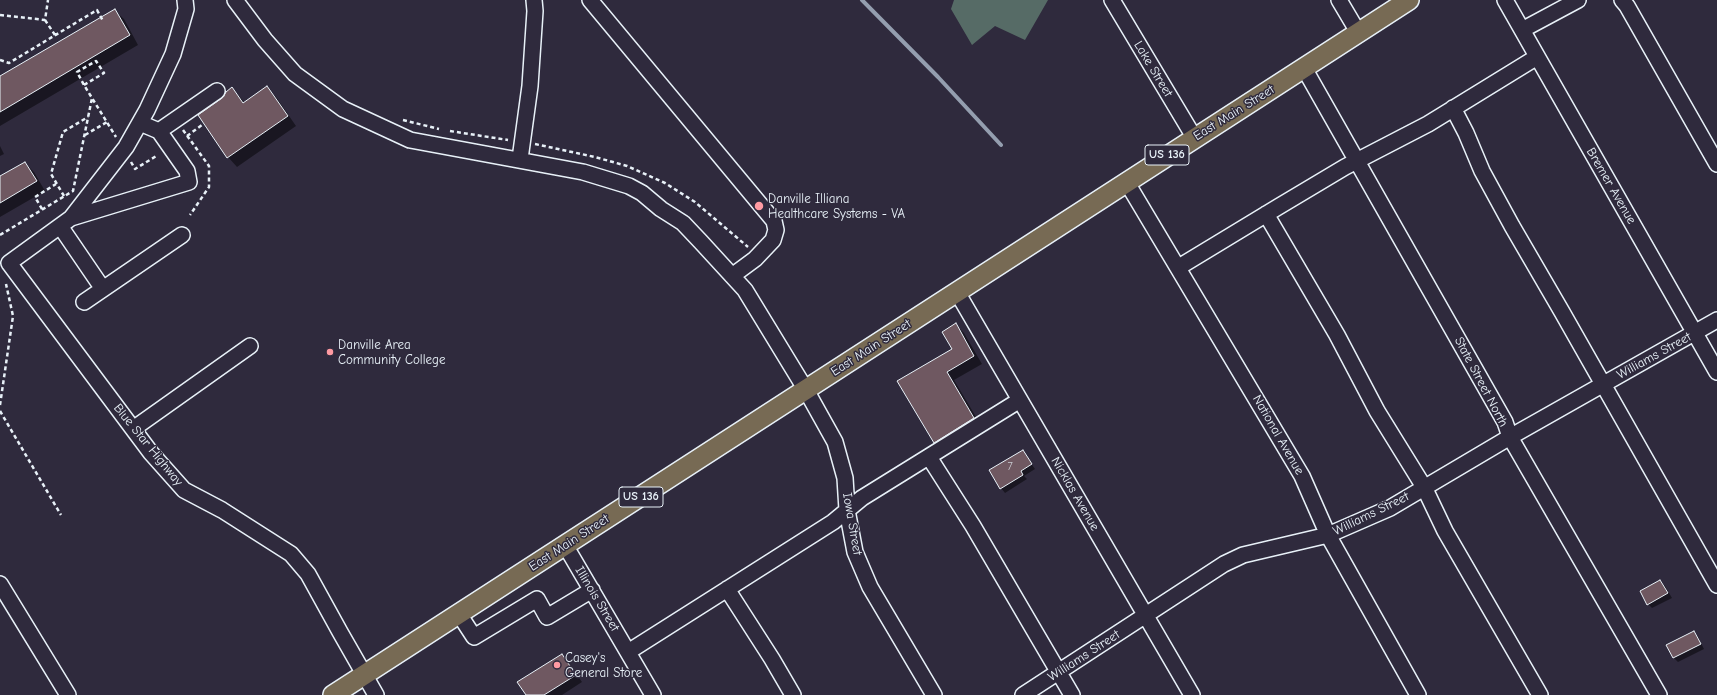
<!DOCTYPE html>
<style>
body{margin:0}
canvas{display:block;background:#2f2a3d}
</style>
<canvas width="1717" height="695"></canvas>
<script>
const ctx = document.querySelector('canvas').getContext('2d');
ctx.lineJoin = 'round';
function paint(path, color) { ctx.fillStyle = color; ctx.fill(path, 'evenodd'); }
const toPath = rows => new Path2D(rows.map(r => 'M' + r).join(''));
function trace(path, color, width, dash) { ctx.strokeStyle = color; ctx.lineWidth = width; ctx.lineCap = dash ? 'butt' : 'round'; ctx.setLineDash(dash || []); ctx.stroke(path); }
function label(font, color, halo, rows, align = 'center') {
  ctx.font = font + ' "Comic Neue",sans-serif'; ctx.lineWidth = 3; ctx.setLineDash([]); ctx.textBaseline = 'middle'; ctx.strokeStyle = halo; ctx.fillStyle = color; for (const [text, x, y, turn = 0] of rows) {
    ctx.save(); ctx.translate(x, y); ctx.rotate((+turn || 0) * Math.PI / 180); ctx.textAlign = isNaN(turn) ? turn : align; if (halo) ctx.strokeText(text, 0, 0); ctx.fillText(text, 0, 0); ctx.restore();
  }
}
const green = toPath([
 [954,0,1048,0,1025,40,995,26,972,45,951,9]
]);
const shadow = toPath([
 [114,10,124,19,138,45,0,126,0,77],
 [232,88,245,103,267,88,276,97,296,126,237,167,228,157,199,116,223,99],
 [0,146,4,154,0,156],
 [25,163,34,172,45,191,0,217,0,177],
 [956,325,964,333,982,364,954,380,982,427,943,451,934,442,898,381,953,349],
 [1022,451,1035,469,1024,476,1027,479,1005,493,1001,488],
 [1660,581,1665,586,1672,598,1652,608,1648,604],
 [1694,632,1698,637,1704,649,1678,662,1673,657],
 [562,656,569,663,582,682,562,695,527,695]
]);
const stream = toPath([
 [862,0,938,77,1001,145]
]);
const building = toPath([
 [115,9,130,35,0,112,0,76,115,9],
 [267,86,288,116,227,158,198,115,222,98,226,92,232,87,243,103,267,86],
 [25,162,37,181,0,203,0,176,25,162],
 [956,323,974,356,947,372,974,418,934,443,897,381,952,349,942,332,956,323],
 [1023,450,1032,464,1021,471,1023,475,1000,489,989,470,1023,450],
 [1660,580,1668,593,1647,605,1640,591,1660,580],
 [1694,631,1701,644,1673,658,1666,645,1694,631],
 [562,654,576,675,544,695,526,695,517,682,562,654]
]);
const path = toPath([
 [0,15,45,20,48,0],
 [45,20,55,35],
 [0,60,9,63,97,10,103,21],
 [84,85,104,73,96,61,77,72,84,85,116,137],
 [403,120,439,129],
 [183,130,209,166,209,187,190,215],
 [450,131,508,140],
 [85,135,107,122],
 [187,136,202,125],
 [535,144,595,157,627,166,665,183,695,202,748,247],
 [131,162,135,169,158,155],
 [64,196,51,174,63,132,88,117],
 [42,209,35,197,56,184],
 [0,235,73,191,92,98],
 [0,405,13,316,6,284],
 [0,411,61,515]
]);
const minor = toPath([
 [185,0,186,9,173,54,147,110,126,147,71,218,9,263,151,453,184,490,222,510,291,554,308,574,340,632,376,695],
 [235,0,265,40,295,74,343,109,410,140,583,172,629,186,642,193,661,209,683,223,701,242,745,290,806,390,835,442,845,478,847,510,855,552,870,587,934,695],
 [590,0,774,221,776,230,773,240,755,259,732,276],
 [1112,0,1194,137],
 [1339,0,1358,32],
 [1505,0,1717,372],
 [1622,0,1627,6,1717,164],
 [1522,30,1578,0],
 [1304,68,1505,422,1510,437,1659,695],
 [1453,108,1466,133,1482,171,1512,226,1562,312,1717,585],
 [159,131,217,91],
 [520,159,530,86,535,11,534,0],
 [1126,181,1302,476,1328,535,1418,695],
 [1266,214,1337,335,1377,411,1424,487,1445,531,1540,695],
 [71,218,189,182,187,171,159,131,140,123],
 [60,226,103,289],
 [1179,267,1278,207,1345,167,1428,124,1537,57],
 [957,292,1192,695],
 [84,302,182,235],
 [133,429,250,346],
 [929,457,973,526,1072,695],
 [565,545,653,695],
 [0,584,68,695],
 [727,589,772,659,793,695],
 [459,614,474,637,537,599,547,617,592,590],
 [628,652,833,522,862,498,1020,400],
 [1023,695,1224,564,1243,555,1328,535,1390,508,1510,437,1717,320]
]);
const major = toPath([
 [333,695,1409,0]
]);
const markers = [
 [759,206,5,"#ff9aa2"],
 [330,352,4,"#ff9aa2"],
 [557,665,4,"#ff9aa2"]
];
const numberNames = [
 ["7",1010,467]
];
const shields = [
 [1167,155,44],
 [641,497,44]
];
const shieldNames = [
 ["US 136",1167,155],
 ["US 136",641,497]
];
const streetNames = [
 ["Lake Street",1153,69,59],
 ["East Main Street",1234,113,-32],
 ["Bremer Avenue",1611,186,60],
 ["East Main Street",871,348,-33],
 ["Williams Street",1654,356,-29],
 ["State Street North",1481,382,62],
 ["National Avenue",1278,435,60],
 ["Blue Star Highway",148,445,51],
 ["Nicklas Avenue",1075,494,60],
 ["Williams Street",1371,514,-26],
 ["Iowa Street",852,524,80],
 ["East Main Street",569,543,-33],
 ["Illinois Street",597,599,59],
 ["Williams Street",1084,656,-33]
];
const poiNames = [
 ["Danville Illiana",768,199],
 ["Healthcare Systems - VA",768,214],
 ["Danville Area",338,345],
 ["Community College",338,360],
 ["Casey's",565,658],
 ["General Store",565,673]
];
paint(green, '#566b66');
paint(shadow, '#0007');
trace(stream, '#949eaf', 4);
paint(building, '#6f5861');
trace(building, '#e8f1f8', 1);
trace(minor, '#e8f1f8', 18);
trace(major, '#e8f1f8', 22);
trace(path, '#e8f1f8', 2.5, [4, 3]);
trace(minor, '#2f2a3d', 15);
trace(major, '#776a54', 19);
for (const [x, y, r, color] of markers) { const dot = new Path2D(); dot.arc(x, y, r, 0, 2 * Math.PI); ctx.fillStyle = color; ctx.fill(dot); trace(dot, '#2f2a3d', 1.5); }
label('11px', '#cacbd2', null, numberNames);
for (const [x, y, w] of shields) { const box = new Path2D(); box.roundRect(x - w / 2, y - 10, w, 20, 3); ctx.fillStyle = '#2f2a3d'; ctx.fill(box); trace(box, '#e8f1f8', 1); }
label('bold 12px', '#e8f1f8', null, shieldNames);
label('13px', '#e8f1f8', '#2f2a3d', streetNames);
label('13px', '#e8f1f8', '#2f2a3d', poiNames, 'left');
</script>
